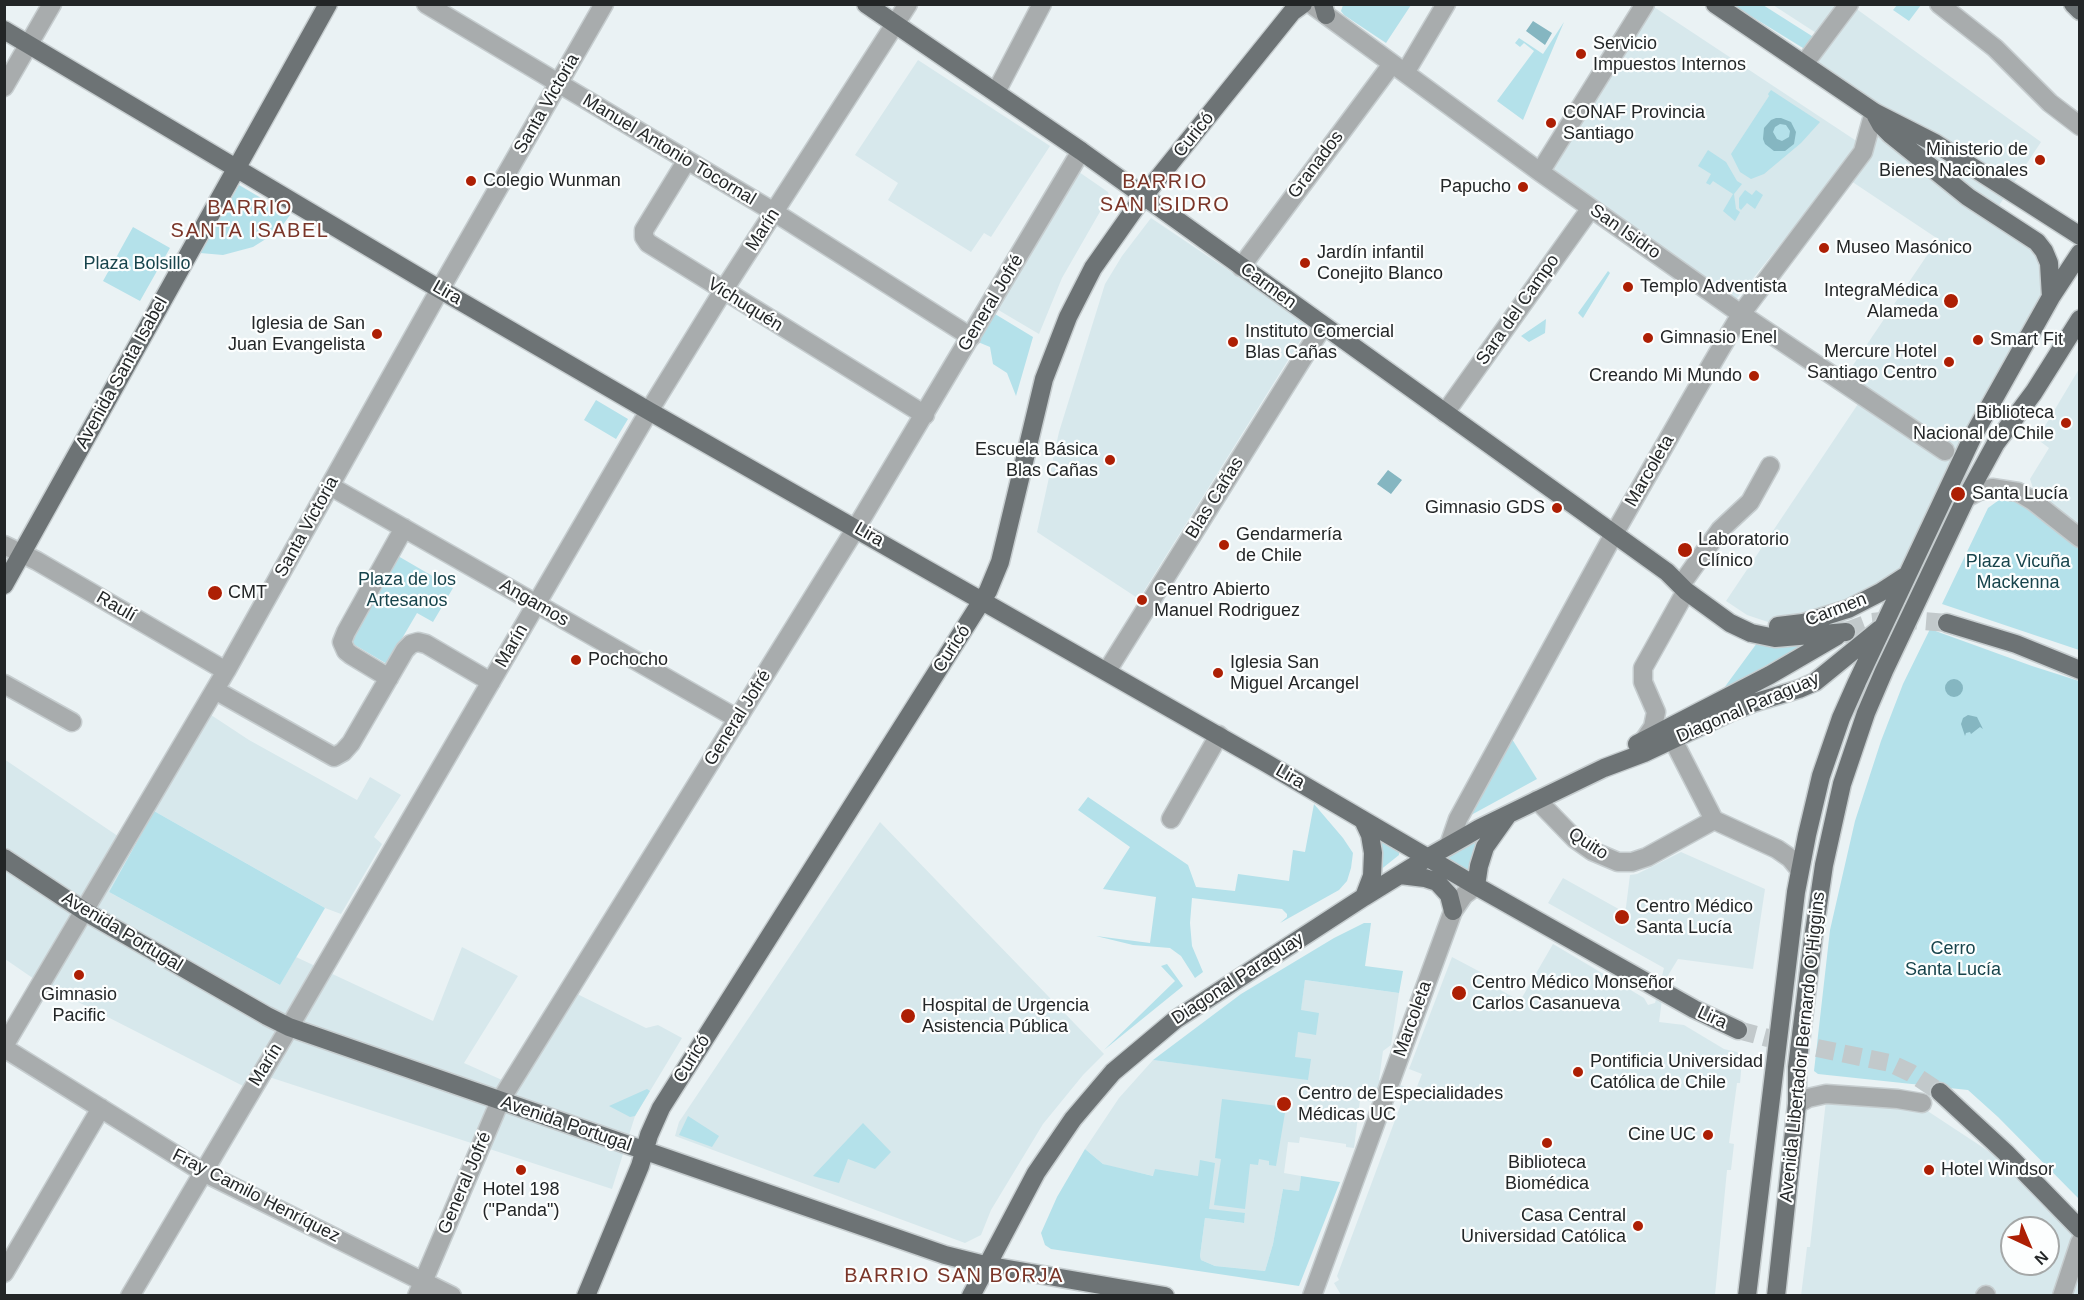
<!DOCTYPE html>
<meta charset="utf-8">
<style>
body{margin:0}
#map{position:relative;width:2084px;height:1300px;overflow:hidden;background:#eaf2f4;font-family:Arial,sans-serif}
canvas{display:block}
.frame{position:absolute;inset:0;border:6px solid #232627;pointer-events:none}
.north{position:absolute;left:2000px;top:1216px;width:60px;height:60px;box-sizing:border-box;background:#fcfefe;border:2px solid #a5a8a8;border-radius:50%;rotate:136deg;font-size:16px;font-weight:700;line-height:24px;text-align:center;color:#232627}
.north::after{content:'';display:block;margin:auto;width:21px;height:27px;background:#ad1f04;clip-path:polygon(50% 0,100% 100%,50% 72%,0 100%)}
</style>
<div id="map">
<canvas width="2084" height="1300"></canvas>
<div class="frame"></div>
<div class="north">N</div>
</div>
<script>
const ctx = document.querySelector('canvas').getContext('2d');
ctx.lineJoin = 'round';
function paint(path, color) { ctx.fillStyle = color; ctx.fill(path, 'evenodd'); }
const toPath = rows => new Path2D(rows.map(r => 'M' + r).join(''));
function trace(path, color, width, dash) { ctx.strokeStyle = color; ctx.lineWidth = width; ctx.lineCap = dash ? 'butt' : 'round'; ctx.setLineDash(dash || []); ctx.stroke(path); }
function label(font, color, halo, rows, align = 'center') {
  ctx.font = font + ' Arial,sans-serif'; ctx.lineWidth = 4.5; ctx.setLineDash([]); ctx.textBaseline = 'middle'; ctx.strokeStyle = halo; ctx.fillStyle = color; for (const [text, x, y, turn = 0] of rows) {
    ctx.save(); ctx.translate(x, y); ctx.rotate((+turn || 0) * Math.PI / 180); ctx.textAlign = isNaN(turn) ? turn : align; if (halo) ctx.strokeText(text, 0, 0); ctx.fillText(text, 0, 0); ctx.restore();
  }
}
const built = toPath([
 [1651,5,1861,144,1734,302,1544,171],
 [1773,5,1851,5,2041,142,1992,216,2038,250,2045,267,2043,291,2036,310,1901,571,1833,613,1785,623,1768,622,1747,615,1726,601,1864,395,1843,380,1938,239,1848,179,1868,150,1865,103,1810,65,1827,40],
 [918,60,1050,146,991,237,984,233,971,252,888,200,898,183,855,155],
 [1079,172,1108,192,1109,196,1062,278,1039,334,995,308],
 [1151,218,1310,325,1139,599,1037,532,1059,432,1105,284,1122,256],
 [2079,369,2079,549,2019,503,2033,488,2030,479,2049,448,2041,442,2039,436],
 [208,713,249,740,357,800,370,777,401,795,374,837,382,844,341,914,325,908,154,811],
 [4,759,134,847,109,892,280,985,296,957,433,1021,462,947,518,976,464,1063,502,1080,563,987,646,1028,658,1025,682,1038,635,1116,612,1189,263,1075,247,1088,37,981,5,959],
 [880,822,1104,1054,1083,1075,1043,1124,991,1210,981,1235,965,1243,675,1136,679,1122],
 [1681,852,1765,889,1753,969,1678,959,1664,982,1660,1015,1659,1022,1684,1025,1724,1049,1737,1052,1742,1059,1740,1083,1737,1083,1729,1143,1734,1144,1731,1170,1727,1170,1715,1295,1341,1295,1334,1283,1339,1280,1337,1276,1404,1096,1385,1090,1376,1089,1375,1102,1360,1100,1354,1148,1346,1147,1346,1144,1300,1137,1299,1143,1288,1142,1284,1173,1301,1176,1299,1191,1283,1189,1273,1244,1265,1271,1215,1266,1201,1260,1200,1256,1205,1218,1243,1223,1245,1214,1209,1210,1198,1176,1155,1170,1154,1176,1112,1167,1103,1164,1085,1149,1119,1098,1153,1060,1291,1077,1305,980,1399,993,1391,1045,1383,1051,1379,1080,1416,1089,1422,1074,1409,1069,1452,957,1488,976,1486,982,1520,1001,1553,944,1644,998,1648,1005,1655,1003,1664,968,1548,903,1563,878,1624,912,1626,907,1630,875,1637,874],
 [1826,1100,1923,1108,2005,1162,2079,1240,2079,1295,1801,1296,1807,1247,1810,1247],
 [2012,1228,2048,1228,2048,1264,2012,1264]
]);
const green = toPath([
 [1343,5,1343,4,1411,5,1386,43,1344,15,1341,11],
 [1733,5,1763,5,1815,38,1806,48,1803,48],
 [1897,5,1920,4,1921,5,1909,21,1893,10],
 [1564,22,1537,86,1523,120,1497,101,1534,51,1524,43,1520,47,1515,43,1519,38,1543,54],
 [1771,90,1820,122,1801,143,1764,174,1751,179,1740,172,1731,154,1769,96,1768,94],
 [1708,150,1726,162,1737,181,1742,184,1734,194,1736,209,1740,212,1735,221,1723,211,1733,194,1713,181,1710,185,1706,183,1711,174,1698,166],
 [239,185,290,215,282,226,269,237,253,247,223,255,200,253],
 [1745,190,1752,195,1756,190,1763,195,1755,209,1747,203,1741,210,1739,208,1739,198],
 [133,227,170,248,140,301,103,281],
 [1608,271,1610,273,1583,318,1578,313],
 [995,314,1033,337,1016,396,1007,373,993,364,990,347,978,342],
 [1546,319,1545,333,1529,342,1521,336],
 [596,400,628,419,616,439,584,420],
 [2010,499,2019,503,2079,549,2079,650,1942,604,1988,508,1999,500],
 [398,556,453,588,433,622,417,613,387,664,348,641],
 [1930,629,2032,666,2079,681,2079,1199,1998,1117,1968,1090,1818,1074,1814,1071,1830,930,1855,821,1881,741,1903,684],
 [1810,642,1724,688,1757,643],
 [1512,739,1537,779,1462,820],
 [1088,797,1188,865,1196,887,1235,891,1238,874,1289,881,1293,850,1305,852,1314,804,1343,838,1353,853,1351,868,1347,881,1339,890,1280,923,1287,917,1287,914,1282,909,1192,898,1190,923,1192,946,1203,972,1195,978,1181,956,1170,948,1133,945,1096,936,1150,943,1156,897,1103,889,1130,847,1078,810],
 [154,811,325,908,280,985,109,892],
 [1372,833,1399,849,1399,855,1374,875],
 [1486,838,1472,877,1444,857],
 [1364,923,1371,923,1365,966,1403,971,1399,993,1305,980,1301,1010,1319,1013,1316,1035,1298,1032,1295,1057,1311,1059,1308,1080,1153,1060,1241,994,1334,938],
 [1167,964,1183,986,1104,1050,1175,981,1161,966],
 [647,1089,650,1091,635,1116,630,1117,609,1106],
 [1222,1099,1286,1107,1276,1166,1269,1165,1269,1161,1259,1159,1258,1165,1250,1164,1245,1209,1214,1205,1221,1159,1215,1158],
 [688,1116,719,1136,712,1147,679,1135],
 [863,1123,891,1152,875,1169,848,1159,839,1183,813,1176],
 [1085,1149,1103,1164,1153,1176,1155,1169,1198,1176,1200,1160,1215,1163,1209,1209,1245,1213,1244,1223,1205,1218,1200,1256,1201,1260,1215,1266,1265,1271,1273,1244,1283,1189,1299,1191,1301,1176,1340,1182,1299,1286,1051,1249,1045,1245,1041,1233,1057,1197]
]);
const water = toPath([
 [1533,21,1552,33,1545,45,1526,31],
 [1776,118,1781,118,1791,122,1796,132,1794,144,1785,151,1774,151,1765,144,1763,139,1764,128,1771,120],
 [1780,124,1786,125,1790,131,1789,137,1782,141,1777,139,1773,132,1775,127],
 [1388,470,1402,480,1391,494,1377,484],
 '1945 688a9 9 0 1 1 18 0a9 9 0 1 1-18 0Z',
 [1968,715,1977,717,1983,729,1980,727,1971,734,1970,732,1966,733,1965,736,1961,724,1963,718]
]);
const majorTunnel = toPath([
 [1847,631,1871,622,1898,619,1947,623],
 [1738,1030,1768,1038,1890,1063,1911,1073,1940,1092]
]);
const minor = toPath([
 [426,4,774,212,971,337],
 [1311,4,1540,172,1741,314,1945,451],
 [1939,4,1995,48,2050,103,2080,126],
 [1804,64,1849,4],
 [1405,73,1446,4],
 [4,87,52,4],
 [996,92,1042,4],
 [687,160,644,230,644,237,648,243,925,415],
 [1540,172,1645,4],
 [1241,267,1392,64],
 [1445,413,1591,208],
 [330,486,738,719],
 [1966,498,1979,491,1992,488,2018,492,2033,501,2080,538],
 [4,545,37,561,226,671],
 [1685,579,1720,530,1750,502,1770,466],
 [1107,671,1323,326],
 [389,678,351,655,346,651,342,642,346,632,404,528],
 [4,684,72,722],
 [215,690,334,757,343,752,351,743,405,650,411,644,418,642,426,644,491,682],
 [1644,740,1653,727,1656,712,1643,682,1643,668,1686,591],
 [1673,740,1714,820,1777,849,1790,858,1799,869],
 [1537,800,1575,839,1592,851,1618,862,1632,862,1647,857,1714,820],
 [1171,819,1219,735],
 [1449,845,1458,819,1614,534,1694,394,1741,314,1863,152,1874,112],
 [4,1046,226,671,434,300,604,4],
 [4,1048,203,1172,452,1296],
 [1797,1104,1808,1098,1826,1094,1898,1099,1922,1103],
 [4,1273,101,1108],
 [130,1296,280,1043,649,411,723,291,908,4],
 [417,1296,500,1101,856,528,1081,151],
 [1312,1296,1453,911,1464,895,1476,886],
 [1985,1296,1986,1295],
 [2062,1296,2080,1242]
]);
const major = toPath([
 [866,4,1081,151,1667,572,1686,591,1730,623,1751,633,1775,638,1846,632],
 [1323,4,1326,15],
 [1715,4,1874,112,1935,143,2080,236],
 [2073,4,2080,11],
 [4,30,429,283,649,411,1266,763,1476,886,1694,1009,1738,1030],
 [1876,116,1881,125,1890,134,1968,197,2037,242,2044,251,2049,263,2051,297],
 [4,585,328,4],
 [1947,623,2016,644,2080,670],
 [1778,626,1803,623,1848,609,1881,592,1904,577],
 [1637,744,1770,675,1837,636],
 [1363,820,1370,835,1373,853,1372,876,1364,897],
 [4,858,84,911,267,1016,289,1027,945,1255,985,1265,1165,1296],
 [1400,875,1425,878,1437,882,1449,895,1453,911],
 [1476,886,1479,866,1485,847,1507,816],
 [1940,1092,2006,1153,2080,1229],
 [586,1296,640,1166,649,1135,661,1108,988,591,1000,562,1044,379,1068,317,1093,268,1143,197,1292,12,1303,4],
 [971,1296,1036,1173,1073,1119,1113,1072,1175,1020,1364,897,1427,858,1480,828,1604,768,1644,753,1731,712,1753,703,1799,689,1815,682,1880,629],
 [1747,1296,1796,892,1807,835,1821,776,1841,718,1857,682,1974,434,2051,297,2080,253],
 [1776,1296,1797,1104,1797,1067,1813,939,1824,865,1842,784,1866,713,1884,671,1966,498,1996,443,2034,392,2080,319]
]);
const markers = [
 [1581,54,6,"#ad1f04"],
 [1551,123,6,"#ad1f04"],
 [2040,160,6,"#ad1f04"],
 [471,181,6,"#ad1f04"],
 [1523,187,6,"#ad1f04"],
 [1824,248,6,"#ad1f04"],
 [1305,263,6,"#ad1f04"],
 [1628,287,6,"#ad1f04"],
 [1951,301,8,"#ad1f04"],
 [377,334,6,"#ad1f04"],
 [1648,338,6,"#ad1f04"],
 [1978,340,6,"#ad1f04"],
 [1233,342,6,"#ad1f04"],
 [1949,362,6,"#ad1f04"],
 [1754,376,6,"#ad1f04"],
 [2066,423,6,"#ad1f04"],
 [1110,460,6,"#ad1f04"],
 [1958,494,8,"#ad1f04"],
 [1557,508,6,"#ad1f04"],
 [1224,545,6,"#ad1f04"],
 [1685,550,8,"#ad1f04"],
 [215,593,8,"#ad1f04"],
 [1142,600,6,"#ad1f04"],
 [576,660,6,"#ad1f04"],
 [1218,673,6,"#ad1f04"],
 [1622,917,8,"#ad1f04"],
 [79,975,6,"#ad1f04"],
 [1459,993,8,"#ad1f04"],
 [908,1016,8,"#ad1f04"],
 [1578,1072,6,"#ad1f04"],
 [1284,1104,8,"#ad1f04"],
 [1708,1135,6,"#ad1f04"],
 [1547,1143,6,"#ad1f04"],
 [521,1170,6,"#ad1f04"],
 [1929,1170,6,"#ad1f04"],
 [1638,1226,6,"#ad1f04"]
];
const poiNames = [
 ["Servicio",1593,44],
 ["Impuestos Internos",1593,65],
 ["CONAF Provincia",1563,113],
 ["Santiago",1563,134],
 ["Ministerio de",2028,150,"right"],
 ["Bienes Nacionales",2028,171,"right"],
 ["Colegio Wunman",483,181],
 ["Papucho",1511,187,"right"],
 ["Museo Masónico",1836,248],
 ["Jardín infantil",1317,253],
 ["Conejito Blanco",1317,274],
 ["Templo Adventista",1640,287],
 ["IntegraMédica",1938,291,"right"],
 ["Alameda",1938,312,"right"],
 ["Iglesia de San",365,324,"right"],
 ["Juan Evangelista",365,345,"right"],
 ["Instituto Comercial",1245,332],
 ["Blas Cañas",1245,353],
 ["Gimnasio Enel",1660,338],
 ["Smart Fit",1990,340],
 ["Mercure Hotel",1937,352,"right"],
 ["Santiago Centro",1937,373,"right"],
 ["Creando Mi Mundo",1742,376,"right"],
 ["Biblioteca",2054,413,"right"],
 ["Nacional de Chile",2054,434,"right"],
 ["Escuela Básica",1098,450,"right"],
 ["Blas Cañas",1098,471,"right"],
 ["Santa Lucía",1972,494],
 ["Gimnasio GDS",1545,508,"right"],
 ["Gendarmería",1236,535],
 ["de Chile",1236,556],
 ["Laboratorio",1698,540],
 ["Clínico",1698,561],
 ["Centro Abierto",1154,590],
 ["Manuel Rodriguez",1154,611],
 ["CMT",228,593],
 ["Pochocho",588,660],
 ["Iglesia San",1230,663],
 ["Miguel Arcangel",1230,684],
 ["Centro Médico",1636,907],
 ["Santa Lucía",1636,928],
 ["Centro Médico Monseñor",1472,983],
 ["Carlos Casanueva",1472,1004],
 ["Gimnasio",79,995,"center"],
 ["Pacific",79,1016,"center"],
 ["Hospital de Urgencia",922,1006],
 ["Asistencia Pública",922,1027],
 ["Pontificia Universidad",1590,1062],
 ["Católica de Chile",1590,1083],
 ["Centro de Especialidades",1298,1094],
 ["Médicas UC",1298,1115],
 ["Cine UC",1696,1135,"right"],
 ["Biblioteca",1547,1163,"center"],
 ["Biomédica",1547,1184,"center"],
 ["Hotel Windsor",1941,1170],
 ["Hotel 198",521,1190,"center"],
 ["(\"Panda\")",521,1211,"center"],
 ["Casa Central",1626,1216,"right"],
 ["Universidad Católica",1626,1237,"right"]
];
const streetNames = [
 ["Santa Victoria",547,104,-60],
 ["Curicó",1194,135,-51],
 ["Manuel Antonio Tocornal",669,150,31],
 ["Granados",1316,165,-53],
 ["Marín",763,230,-57],
 ["San Isidro",1625,232,35],
 ["Carmen",1268,286,36],
 ["Lira",447,293,30],
 ["General Jofré",991,303,-59],
 ["Vichuquén",745,305,32],
 ["Sara del Campo",1518,310,-55],
 ["Avenida Santa Isabel",122,373,-61],
 ["Marcoleta",1650,471,-60],
 ["Blas Cañas",1215,498,-58],
 ["Santa Victoria",307,527,-61],
 ["Lira",869,535,30],
 ["Angamos",534,603,30],
 ["Raulí",116,607,30],
 ["Carmen",1836,610,-21],
 ["Marín",512,646,-60],
 ["Curicó",952,649,-57],
 ["Diagonal Paraguay",1748,708,-23],
 ["General Jofré",738,718,-58],
 ["Lira",1290,777,30],
 ["Quito",1588,844,33],
 ["Avenida Portugal",122,932,31],
 ["Diagonal Paraguay",1238,979,-33],
 ["Lira",1712,1018,25],
 ["Marcoleta",1413,1019,-70],
 ["Avenida Libertador Bernardo O'Higgins",1803,1047,-84],
 ["Curicó",692,1059,-58],
 ["Marín",266,1065,-58],
 ["Avenida Portugal",566,1124,19],
 ["General Jofré",465,1183,-67],
 ["Fray Camilo Henríquez",256,1196,27]
];
const parkNames = [
 ["Plaza Bolsillo",137,264],
 ["Plaza Vicuña",2018,562],
 ["Mackenna",2018,583],
 ["Plaza de los",407,580],
 ["Artesanos",407,601],
 ["Cerro",1953,949],
 ["Santa Lucía",1953,970]
];
const neighbourhoodNames = [
 ["BARRIO",1165,182],
 ["SAN ISIDRO",1165,205],
 ["BARRIO",250,208],
 ["SANTA ISABEL",250,231],
 ["BARRIO SAN BORJA",954,1276]
];
paint(built, '#d7e8ec');
paint(green, '#b4e1ea');
paint(water, '#85b6c1');
trace(majorTunnel, '#c2c9cb', 18, [18, 9]);
trace(minor, '#c6cdcf', 21);
trace(major, '#c6cdcf', 21);
trace(minor, '#a8acad', 18);
trace(major, '#6d7375', 18);
for (const [x, y, r, color] of markers) { const dot = new Path2D(); dot.arc(x, y, r, 0, 2 * Math.PI); ctx.fillStyle = color; ctx.fill(dot); trace(dot, '#fcfefe', 2); }
label('18px', '#232627', '#fcfefe', poiNames, 'left');
label('18px', '#232627', '#fcfefe', streetNames);
label('18px', '#17444c', '#fcfefe', parkNames);
ctx.letterSpacing = '1.5px';
label('20px', '#7a3528', '#fcfefe', neighbourhoodNames);
ctx.letterSpacing = '0px';
</script>
